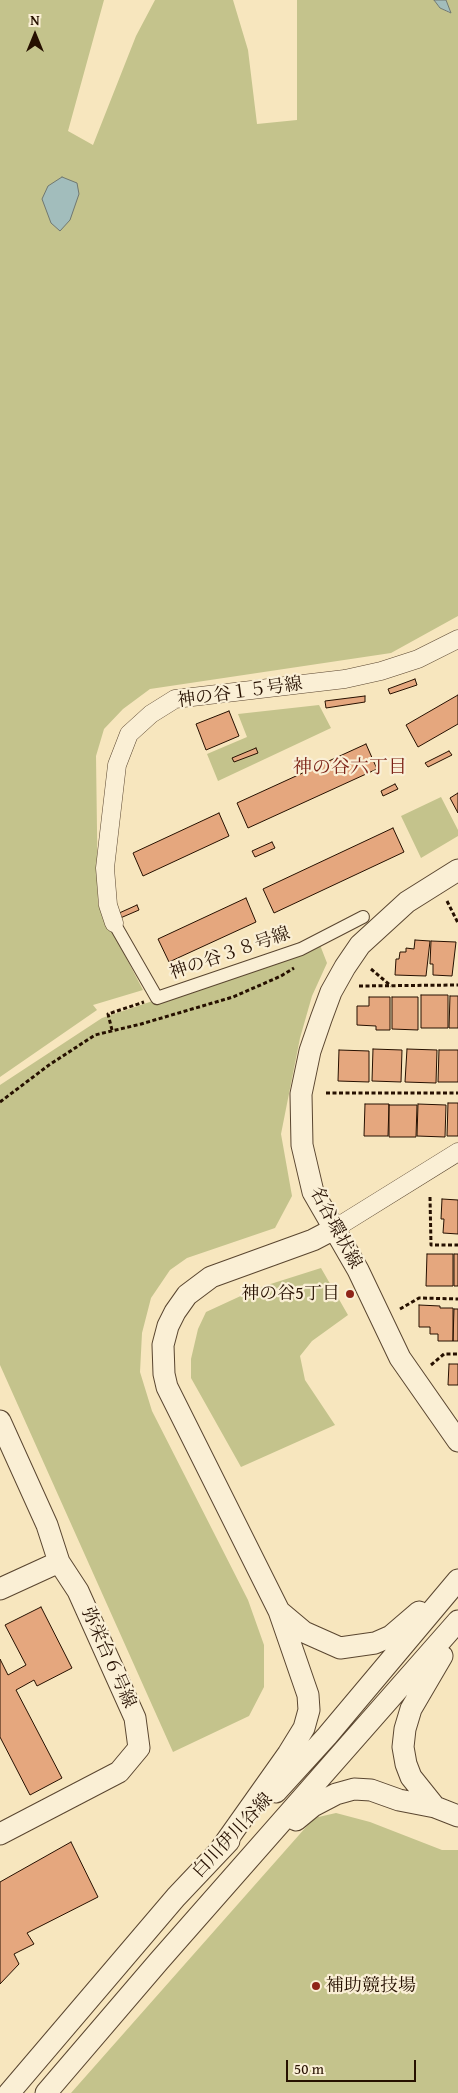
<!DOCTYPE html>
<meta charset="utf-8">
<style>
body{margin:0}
#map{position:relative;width:458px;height:2093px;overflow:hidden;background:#f7e6be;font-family:"Gentium Book Plus",serif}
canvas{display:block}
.north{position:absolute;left:10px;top:10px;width:50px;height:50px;-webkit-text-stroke:4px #faefd5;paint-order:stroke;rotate:0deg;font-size:14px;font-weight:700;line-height:20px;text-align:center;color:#261000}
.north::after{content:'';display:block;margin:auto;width:18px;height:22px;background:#261000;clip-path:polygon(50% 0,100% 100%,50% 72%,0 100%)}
.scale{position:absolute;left:286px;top:2060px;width:130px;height:22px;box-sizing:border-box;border:2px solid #261000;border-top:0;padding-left:6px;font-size:15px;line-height:18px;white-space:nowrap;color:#261000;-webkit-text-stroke:4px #faefd5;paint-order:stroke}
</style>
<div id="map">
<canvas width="458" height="2093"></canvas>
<div class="north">N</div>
<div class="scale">50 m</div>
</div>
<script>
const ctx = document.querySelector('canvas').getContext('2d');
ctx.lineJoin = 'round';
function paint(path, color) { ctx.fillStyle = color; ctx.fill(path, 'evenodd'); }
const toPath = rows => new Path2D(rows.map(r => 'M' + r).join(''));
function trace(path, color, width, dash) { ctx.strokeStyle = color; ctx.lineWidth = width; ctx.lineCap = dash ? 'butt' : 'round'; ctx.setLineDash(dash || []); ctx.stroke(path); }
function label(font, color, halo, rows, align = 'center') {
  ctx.font = font + ' "Gentium Book Plus","Noto Serif JP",serif'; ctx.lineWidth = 4.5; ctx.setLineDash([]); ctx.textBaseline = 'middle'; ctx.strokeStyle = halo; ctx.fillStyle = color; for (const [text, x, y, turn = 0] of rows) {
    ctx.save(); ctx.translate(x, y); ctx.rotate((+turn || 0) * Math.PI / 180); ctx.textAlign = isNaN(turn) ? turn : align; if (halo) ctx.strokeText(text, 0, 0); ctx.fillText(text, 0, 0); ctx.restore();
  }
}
const green = toPath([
 [0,0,104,0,68,131,93,145,136,36,155,0,233,0,248,50,257,124,297,120,297,0,434,0,440,8,450,13,446,0,458,0,458,616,391,653,150,689,123,709,104,729,96,756,98,904,143,990,93,1005,97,1010,0,1077],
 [319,705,331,728,218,781,207,754,247,737,238,714],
 [441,797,458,830,458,836,421,858,401,816],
 [320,945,327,963,312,996,300,1038,281,1134,292,1196,275,1228,187,1258,170,1270,151,1298,142,1333,140,1372,152,1411,248,1600,264,1645,264,1687,249,1716,173,1752,0,1365,0,1085,102,1018],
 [321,1268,348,1315,312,1341,300,1356,305,1380,335,1425,241,1467,191,1378,191,1359,198,1329,206,1312,258,1288],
 [336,1813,370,1822,442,1850,458,1850,458,2093,71,2093,314,1818]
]);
const water = toPath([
 [434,0,446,0,451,13,440,8,434,0],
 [62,177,77,183,79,194,70,220,60,231,51,223,42,199,48,186,62,177]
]);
const building = toPath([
 [415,679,417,685,390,694,388,689,415,679],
 [458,695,458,724,418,747,406,725,458,695],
 [365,696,365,702,326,708,325,701,365,696],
 [229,711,239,736,206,750,196,724,229,711],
 [366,744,377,769,248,828,237,803,366,744],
 [256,748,258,753,234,762,232,758,256,748],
 [449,751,452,755,428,767,425,763,449,751],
 [395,784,398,789,383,796,381,791,395,784],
 [458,793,458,813,450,798,458,793],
 [219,813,229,836,143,876,133,853,219,813],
 [393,828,404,852,274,913,263,889,393,828],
 [272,842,275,848,255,857,252,851,272,842],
 [246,898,256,922,169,962,158,939,246,898],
 [137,905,139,910,118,919,117,914,137,905],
 [415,940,430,941,426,976,395,975,396,959,399,959,400,952,406,952,406,948,414,949,415,940],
 [431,941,456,942,452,976,433,975,433,964,430,964,431,941],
 [421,995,448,995,448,1028,421,1028,421,995],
 [450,996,458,996,458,1028,449,1028,450,996],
 [369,997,390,997,390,1030,376,1030,376,1026,357,1025,357,1006,369,1006,369,997],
 [392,997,418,997,418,1030,392,1029,392,997],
 [373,1049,402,1050,401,1082,372,1081,373,1049],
 [407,1049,437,1050,436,1083,405,1082,407,1049],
 [339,1050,369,1051,369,1082,338,1081,339,1050],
 [439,1050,458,1050,458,1082,438,1082,439,1050],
 [448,1103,458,1103,458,1136,447,1136,448,1103],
 [365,1104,389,1104,388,1136,364,1136,365,1104],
 [418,1104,446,1105,445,1137,417,1136,418,1104],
 [389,1105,417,1105,416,1137,389,1137,389,1105],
 [442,1199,458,1200,458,1234,443,1233,444,1219,441,1219,442,1199],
 [427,1254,453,1254,453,1286,426,1286,427,1254],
 [454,1254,458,1254,458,1286,454,1286,454,1254],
 [419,1305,440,1306,440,1308,453,1308,453,1341,438,1341,438,1334,430,1334,430,1327,419,1327,419,1305],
 [454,1309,458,1309,458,1341,453,1341,454,1309],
 [449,1364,458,1364,458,1385,448,1385,449,1364],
 [41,1607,72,1668,37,1686,34,1680,16,1690,62,1778,30,1795,0,1737,0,1659,8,1675,26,1665,5,1625,41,1607],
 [71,1842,98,1897,27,1933,34,1944,14,1954,19,1964,0,1984,0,1882,71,1842]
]);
const path = toPath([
 [447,901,458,923],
 [371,969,391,986],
 [359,986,458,985],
 [112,1030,108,1014,144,1002],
 [326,1093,458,1093],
 [0,1102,49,1065,95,1035,141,1024,233,997,281,976,294,968],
 [430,1197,431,1245,458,1245],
 [400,1309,419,1298,458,1299],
 [431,1365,444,1354,458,1354]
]);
const pedestrian = toPath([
 [114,923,157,998,301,949,363,917]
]);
const minor = toPath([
 [114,923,108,905,105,868,117,765,129,734,151,714,175,699,345,679,381,671,418,659,458,639],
 [334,1229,458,1152]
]);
const tertiary = toPath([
 [458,870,407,902,360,945,345,967,331,992,321,1019,310,1051,301,1094,302,1145,313,1192,358,1270,400,1358,458,1441],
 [0,1421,47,1525,59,1562,78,1591,135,1718,139,1748,119,1772,0,1834],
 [0,1589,59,1562],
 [279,1611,304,1632,340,1648,375,1643,391,1636,419,1612],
 [276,1792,327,1736,458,1580],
 [435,1807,411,1777,406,1764,403,1747,405,1729,411,1709,442,1656],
 [296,1820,313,1806,336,1794,354,1789,371,1790,399,1800,435,1807,458,1816],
 [220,1850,288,1754,304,1728,309,1710,308,1695,279,1611,167,1387,164,1374,163,1345,168,1326,175,1312,187,1295,211,1277,313,1240,334,1229],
 [9,2093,176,1897,229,1841],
 [46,2093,159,1961,458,1621]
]);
const markers = [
 [350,1294,5,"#8f2418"],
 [316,1986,5,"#8f2418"]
];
const streetNames = [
 ["神の谷１５号線",240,693,-8],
 ["神の谷３８号線",230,954,-19],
 ["名谷環状線",335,1228,62],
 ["弥栄台６号線",108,1658,66],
 ["白川伊川谷線",233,1836,-47]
];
const poiNames = [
 ["神の谷5丁目",340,1294],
 ["補助競技場",326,1986,"left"]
];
const neighbourhoodNames = [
 ["神の谷六丁目",350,768]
];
paint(green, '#c4c38c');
paint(water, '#a2bdbc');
trace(water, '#707871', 1);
paint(building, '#e5a77e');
trace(building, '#261000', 1);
trace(pedestrian, '#5a4630', 14);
trace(minor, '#5a4630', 19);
trace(tertiary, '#5a4630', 23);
trace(path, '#261000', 3, [4, 2.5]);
trace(pedestrian, '#faefd5', 12);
trace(minor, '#faefd5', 18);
trace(tertiary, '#faefd5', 21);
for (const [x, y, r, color] of markers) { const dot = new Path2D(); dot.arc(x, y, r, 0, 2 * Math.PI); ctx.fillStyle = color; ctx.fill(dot); trace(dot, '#faefd5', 2); }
label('18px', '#261000', '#faefd5', streetNames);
label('18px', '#261000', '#faefd5', poiNames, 'right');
label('19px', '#7a1f14', '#faefd5', neighbourhoodNames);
</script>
